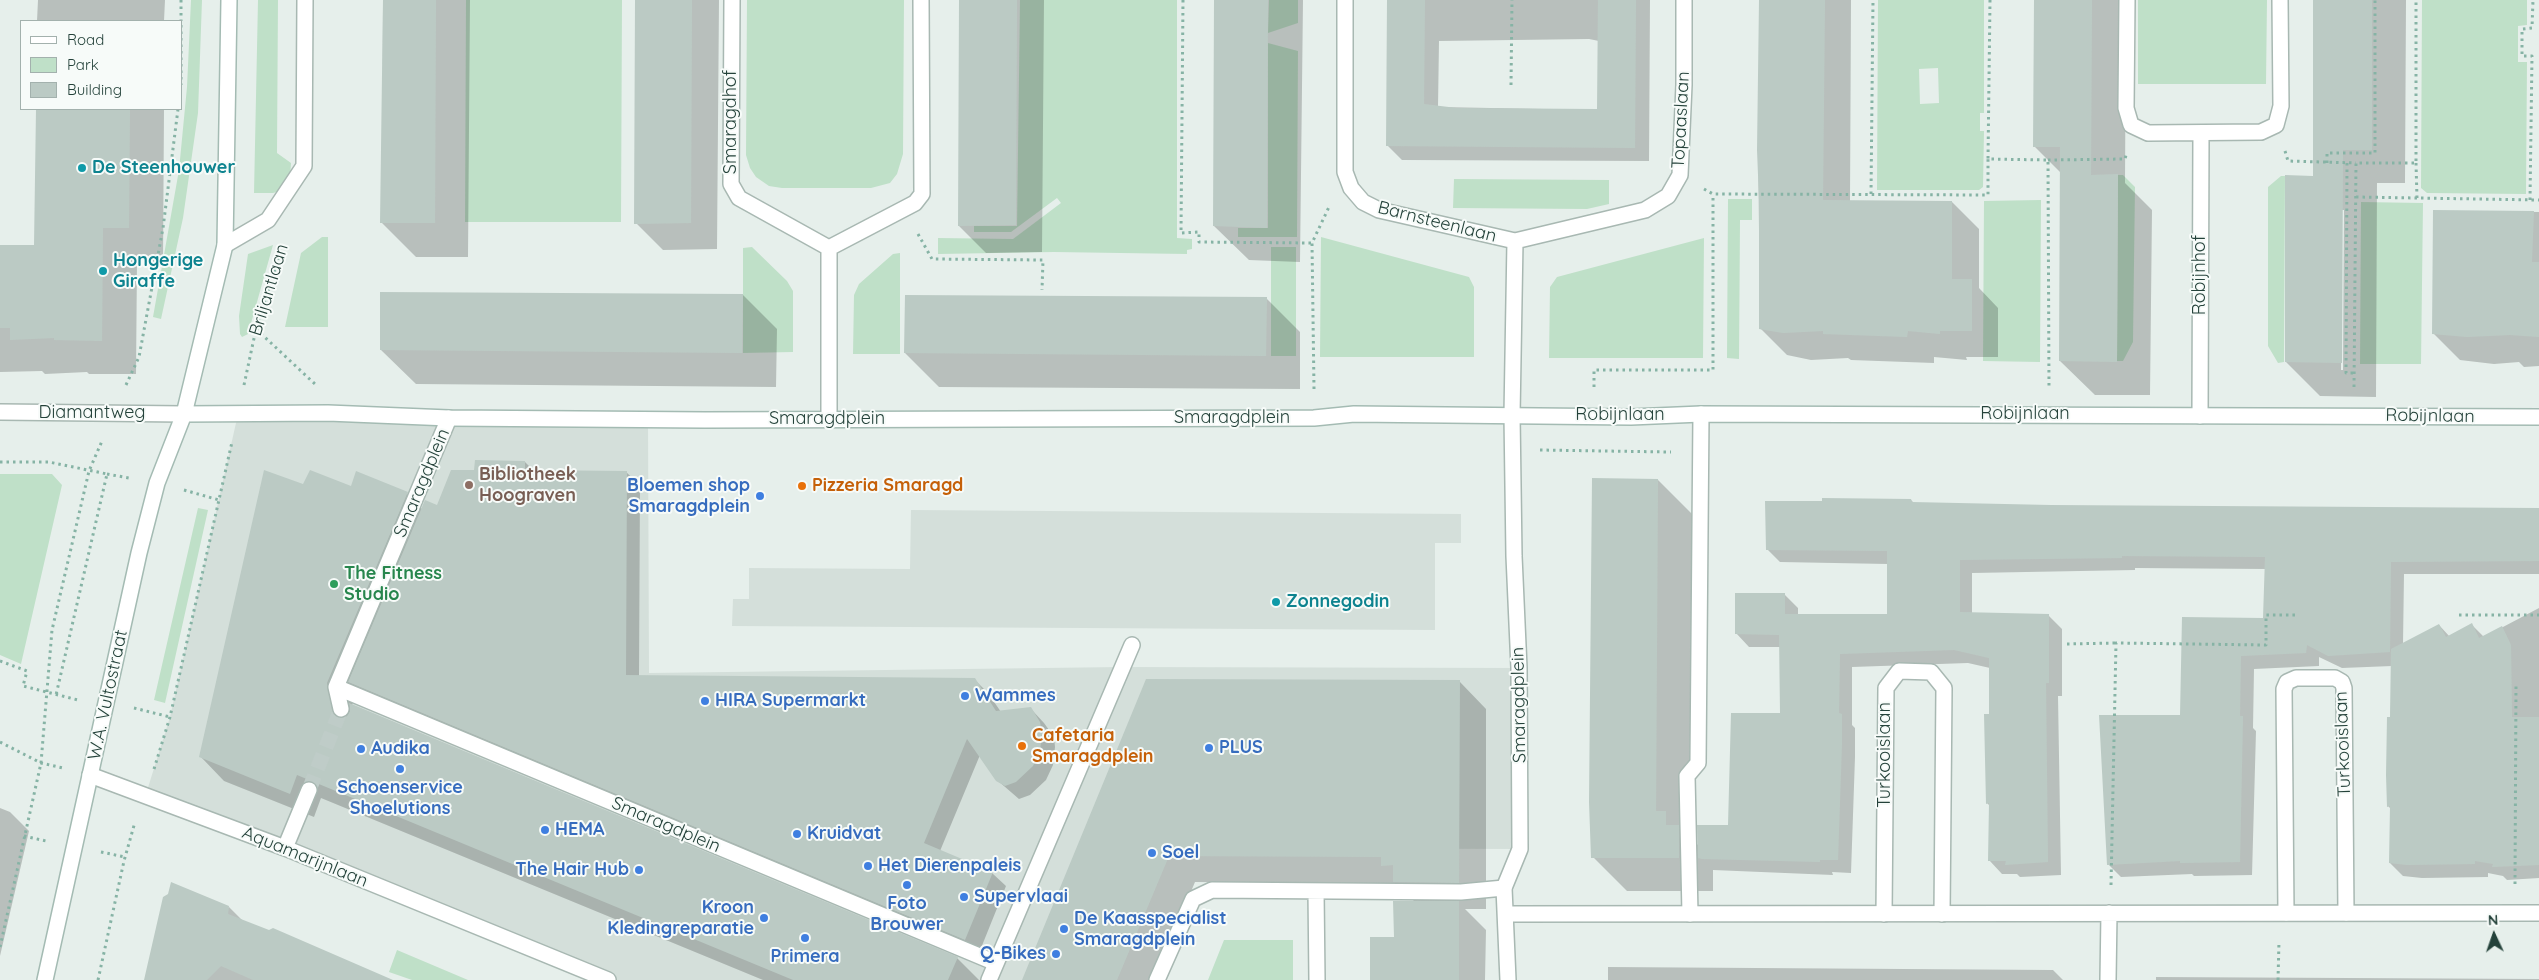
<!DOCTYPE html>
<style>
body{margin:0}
#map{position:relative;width:2539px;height:980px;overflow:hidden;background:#e6efeb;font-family:Quicksand,sans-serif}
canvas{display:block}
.legend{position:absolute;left:20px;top:20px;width:162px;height:90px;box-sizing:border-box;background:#f7fbf9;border:1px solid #a3b1ad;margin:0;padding:6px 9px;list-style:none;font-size:15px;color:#24423a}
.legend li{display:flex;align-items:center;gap:10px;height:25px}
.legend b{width:25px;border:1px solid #a3b1ad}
.north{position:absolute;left:2469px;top:910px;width:50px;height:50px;-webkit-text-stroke:4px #f7fbf9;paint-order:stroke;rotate:357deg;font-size:14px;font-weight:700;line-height:20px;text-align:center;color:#24423a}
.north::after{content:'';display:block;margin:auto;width:18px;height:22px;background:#24423a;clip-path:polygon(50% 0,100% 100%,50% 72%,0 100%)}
</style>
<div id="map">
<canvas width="2539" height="980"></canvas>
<ul class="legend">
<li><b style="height:6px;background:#fff"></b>Road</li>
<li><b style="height:14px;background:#bfe0c8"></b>Park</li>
<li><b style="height:14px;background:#bbcac4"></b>Building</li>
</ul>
<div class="north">N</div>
</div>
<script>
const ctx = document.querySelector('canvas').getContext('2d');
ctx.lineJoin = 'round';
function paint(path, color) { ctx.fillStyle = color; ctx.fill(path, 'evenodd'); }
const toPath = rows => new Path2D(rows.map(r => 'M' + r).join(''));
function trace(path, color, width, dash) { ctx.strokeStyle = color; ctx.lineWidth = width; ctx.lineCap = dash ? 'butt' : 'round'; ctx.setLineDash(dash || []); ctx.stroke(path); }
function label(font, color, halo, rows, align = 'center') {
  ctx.font = font + ' Quicksand,sans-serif'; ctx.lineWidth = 4; ctx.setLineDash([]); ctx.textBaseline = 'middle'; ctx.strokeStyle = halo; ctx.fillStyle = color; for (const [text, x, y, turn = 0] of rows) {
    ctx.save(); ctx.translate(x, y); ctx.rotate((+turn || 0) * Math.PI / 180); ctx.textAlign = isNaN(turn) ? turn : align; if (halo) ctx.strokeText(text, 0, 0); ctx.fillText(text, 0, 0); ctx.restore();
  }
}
const built = toPath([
 [238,414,648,419,649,673,1122,667,1519,668,1520,849,1171,848,1114,980,608,980,146,794,170,717],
 [911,510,1461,514,1461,543,1435,543,1435,630,732,626,733,599,749,599,749,568,910,569]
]);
const green = toPath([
 [191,0,202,0,198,113,183,218,161,319,153,317,179,170,187,87],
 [258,0,278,0,277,153,291,163,290,178,280,191,273,193,254,193],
 [466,0,622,0,621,222,465,222],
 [747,0,904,0,903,154,897,174,890,183,871,188,782,188,769,186,756,177,750,168,746,155],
 [1020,0,1177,0,1177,238,1192,239,1192,249,1187,250,1187,254,1054,252,938,254,938,238,1013,239,1061,203,1057,198,1011,232,974,232,974,226,1017,226],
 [1269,0,1298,0,1298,23,1268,33],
 [1878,0,1984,0,1984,113,1980,113,1980,131,1984,131,1983,187,1979,190,1877,190],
 [1938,68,1939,103,1920,104,1919,69],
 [2138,0,2267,0,2266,84,2138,84],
 [2422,0,2527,0,2527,25,2518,26,2518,62,2527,62,2526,194,2427,193,2421,188],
 [1268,43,1298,51,1297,237,1238,237,1238,228,1268,228],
 [2118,175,2123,175,2135,187,2133,342,2123,361,2117,361],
 [2281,176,2285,176,2284,362,2278,363,2268,346,2268,187],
 [1454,179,1609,180,1609,204,1587,209,1453,208],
 [1728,199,1752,199,1752,220,1740,220,1739,359,1727,358],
 [2041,200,2040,362,1983,361,1984,201],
 [2361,202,2423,203,2421,364,2360,364],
 [322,237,328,237,328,327,285,327,301,253],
 [1321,237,1469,277,1474,287,1474,357,1320,357],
 [1704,238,1703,358,1549,358,1550,287,1557,277],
 [273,245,248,334,242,337,240,334,239,316,248,254],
 [752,247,787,281,793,291,793,352,743,353,743,248],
 [1271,247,1296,247,1296,356,1271,356],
 [900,253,900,354,853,354,854,295,859,284,893,254],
 [0,474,52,474,62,485,21,664,0,655],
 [198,508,208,510,165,703,154,700],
 [1224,940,1293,940,1293,980,1208,980],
 [397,950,468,980,412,980,389,972]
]);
const shadow = toPath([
 [38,0,165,0,164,21,37,21],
 [383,0,470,0,468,257,416,257,382,223],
 [636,0,719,0,717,249,663,250,636,223],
 [960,0,1044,0,1042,252,986,253,959,226],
 [1216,0,1303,0,1300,262,1249,260,1214,226],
 [1388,0,1650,0,1649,161,1402,160,1387,145],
 [1589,39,1599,41,1598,110,1438,107,1439,41],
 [1760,0,1851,0,1850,201,1952,202,1979,229,1979,288,1998,308,1998,357,1966,357,1967,360,1934,357,1934,363,1851,360,1848,358,1811,360,1787,355,1760,328,1758,135],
 [2035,0,2126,0,2125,183,2152,210,2150,395,2095,395,2060,361,2061,173,2034,146],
 [2315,0,2406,0,2405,183,2377,183,2376,397,2320,396,2286,362,2314,177],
 [2342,210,2344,210,2343,370,2341,370],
 [37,109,164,109,163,262,137,261,136,374,89,374,87,372,45,374,42,371,0,372,0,246,36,247],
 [2435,211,2539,212,2539,366,2524,367,2519,362,2494,364,2460,360,2433,333],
 [743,295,777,329,776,387,416,384,381,350],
 [1266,298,1300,332,1300,389,939,387,905,353],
 [525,462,534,471,626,472,640,485,639,677,974,679,988,693,1001,712,1031,709,1044,723,1054,737,1055,747,1053,765,1046,780,1030,795,1019,799,997,780,980,755,940,851,992,873,1006,886,979,953,358,690,352,705,957,958,979,980,763,980,321,798,314,817,224,781,201,757,303,486,351,487,407,494,422,509,437,506,476,471],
 [1658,480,1692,514,1689,836,1699,846,1729,826,1781,714,1780,647,1749,647,1736,633,1785,595,1798,608,1798,615,1888,616,1888,564,1780,562,1767,549,1911,500,1914,503,2051,507,2539,509,2539,574,2404,574,2403,644,2439,625,2450,637,2472,625,2484,637,2539,608,2539,878,2507,880,2503,876,2488,873,2488,877,2422,878,2403,876,2390,863,2391,809,2388,806,2392,666,2342,668,2319,657,2319,666,2254,669,2253,728,2256,731,2252,875,2194,876,2192,874,2121,877,2108,864,2181,716,2264,620,2266,569,2135,568,2135,570,1972,573,1972,614,2049,616,2062,629,2062,696,2058,696,2061,875,2020,877,2017,874,2002,874,1989,860,1990,806,1987,803,1990,668,1968,663,1852,667,1852,725,1855,728,1855,757,1851,873,1832,872,1833,875,1713,870,1713,891,1627,891,1593,857],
 [1147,680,1460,682,1486,709,1486,909,1465,909,1486,930,1485,980,1371,980,1415,902,1396,884,1195,882,1154,980,1023,980],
 [0,808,10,812,29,831,0,956],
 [229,907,243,921,378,980,145,980],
 [1608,967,2053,970,2063,980,1608,980],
 [2156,977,2539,979,2539,980,2156,980]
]);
const building = toPath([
 [383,0,436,0,435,223,380,223],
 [635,0,692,0,691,223,634,224],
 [959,0,1017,0,1016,225,958,226],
 [1214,0,1268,0,1267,228,1213,226],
 [1387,0,1425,0,1424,104,1457,108,1597,109,1598,0,1636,0,1635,148,1386,146],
 [1759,0,1825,0,1823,200,1952,201,1952,279,1972,279,1972,331,1940,331,1940,334,1908,331,1907,337,1823,334,1823,331,1783,333,1759,329,1759,200,1757,150],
 [2034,0,2092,0,2091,175,2118,174,2117,362,2059,361,2060,147,2033,147],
 [2313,0,2372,0,2372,150,2343,150,2342,363,2285,362,2285,175,2313,176],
 [36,109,130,109,129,228,103,228,102,341,54,340,54,338,10,340,10,328,0,328,0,245,34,245],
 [2433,210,2534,211,2532,262,2539,262,2539,337,2510,335,2467,337,2432,334],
 [380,292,743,294,742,353,380,350],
 [905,295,1267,297,1266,356,904,353],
 [475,460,525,461,525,470,627,471,626,675,975,678,996,711,1031,707,1040,722,1042,733,1040,751,1033,766,1016,782,1005,786,996,781,967,739,924,843,993,872,965,940,348,682,425,500,437,505,451,470,474,470],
 [264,470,303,484,310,470,351,486,356,471,408,492,327,683,334,716,343,718,347,716,350,711,349,703,958,957,948,980,793,980,297,775,290,794,199,757],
 [1592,478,1658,479,1656,811,1666,811,1666,825,1679,825,1679,858,1591,858,1589,802],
 [1822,498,1911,499,1912,502,2051,505,2539,508,2539,561,2391,562,2390,652,2328,656,2307,645,2306,653,2241,656,2240,716,2243,716,2240,862,2180,863,2180,861,2107,865,2099,715,2180,715,2182,617,2263,618,2265,557,2122,556,2122,558,1960,560,1960,612,2049,614,2049,683,2046,683,2048,862,2005,865,2006,861,1988,861,1989,803,1986,804,1984,714,1989,714,1989,658,1954,650,1840,654,1839,713,1842,714,1842,743,1838,860,1820,860,1820,862,1702,859,1698,858,1697,825,1728,825,1731,713,1780,713,1779,635,1735,634,1735,593,1785,593,1785,614,1887,614,1887,551,1766,550,1765,501,1822,501],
 [2472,623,2479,638,2502,626,2511,645,2512,717,2539,717,2539,865,2492,867,2493,864,2475,861,2475,864,2407,865,2389,863,2390,806,2387,807,2386,775,2387,717,2390,717,2391,649,2439,624,2446,637],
 [1146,679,1460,680,1459,883,1393,882,1393,865,1381,866,1381,857,1169,856,1117,980,1022,980],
 [171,882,229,906,228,914,269,930,273,928,393,980,253,980,221,966,207,980,144,980,163,897,168,894],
 [1393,901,1459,901,1459,980,1370,980,1370,937,1394,937]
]);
const streetTunnel = toPath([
 [309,790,341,709]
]);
const path = toPath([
 [181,0,181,21],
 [1183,0,1181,233,1199,232,1199,242,1312,243],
 [1990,0,1988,159,2048,160,2049,388],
 [181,25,181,85],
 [1511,85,1512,0],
 [2285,151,2288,161,2356,163],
 [2048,160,2125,159,2126,155],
 [2327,163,2327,153,2375,153,2375,0],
 [2347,163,2346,373,2354,373],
 [2416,163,2417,198],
 [1704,189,1713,194,1988,195,1988,159],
 [1871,194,1873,0],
 [2356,197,2539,200],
 [2530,200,2532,56,2522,56,2522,29,2532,28,2533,0],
 [918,234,932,259,1043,260,1042,290],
 [256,329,316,385],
 [126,385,139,357,163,228,178,109],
 [244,385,256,329,282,246],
 [1594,387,1594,370,1713,370,1713,194],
 [2354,387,2356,163,2416,163,2416,0],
 [1314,389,1312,243,1329,207],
 [1540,450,1671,452],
 [0,462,49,462,107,474,56,695],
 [107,474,129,478],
 [184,490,219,500],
 [2459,615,2539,615],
 [2067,644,2116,643],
 [0,661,27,671,23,686,78,700],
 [134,708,170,717],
 [0,742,41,763,63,768],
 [154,769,170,717,232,442],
 [24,836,46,841],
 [101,852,125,857],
 [2515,884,2516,685],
 [2111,885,2116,643,2266,645,2266,615,2295,615],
 [0,947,41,763,52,630,89,471,102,441],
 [98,980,124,861,135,822],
 [2278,980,2279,941]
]);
const lane = toPath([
 [1316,891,1317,980],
 [2286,913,2284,689,2287,682,2296,678,2335,678,2342,682,2344,688,2346,913],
 [1690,914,1687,776,1698,763,1701,414],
 [1884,914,1886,688,1899,671,1931,672,1944,688,1942,914],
 [1157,980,1193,899,1212,890,1461,892,1504,888]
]);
const street = toPath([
 [732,0,731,184,739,198,829,248],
 [1345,0,1345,172,1351,188,1363,202,1379,210,1515,241,1645,210,1668,196,1680,175,1684,85,1684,0],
 [2127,0,2126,108,2131,125,2148,133,2261,132,2276,125,2281,106,2280,0],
 [225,245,268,220,304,166,305,0],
 [829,248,915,203,922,194,921,0],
 [0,412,184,414],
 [2200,416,2201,133],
 [829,419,829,248],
 [336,687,996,963],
 [341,709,336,687,449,418],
 [90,775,285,848,608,980],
 [285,848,309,790],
 [1506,914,2539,913],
 [989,980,1132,645],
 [1508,980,1504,888,1520,849,1519,668,1514,556,1512,415,1515,241],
 [2108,980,2109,913]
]);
const secondary = toPath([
 [184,414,328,413,449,418,705,420,1314,418,1354,414,1631,417,1701,414,2539,417],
 [45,980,139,553,157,483,184,414,225,245,229,0]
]);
const markers = [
 [82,168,5,"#0f9aa8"],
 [103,271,5,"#0f9aa8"],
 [469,485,5,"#8d6e63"],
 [802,486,5,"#e8710a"],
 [760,496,5,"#3f7fe0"],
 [334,584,5,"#2e9e5b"],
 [1276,602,5,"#0f9aa8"],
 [965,696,5,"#3f7fe0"],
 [705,701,5,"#3f7fe0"],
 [1022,746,5,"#e8710a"],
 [1209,748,5,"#3f7fe0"],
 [361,749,5,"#3f7fe0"],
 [400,769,5,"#3f7fe0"],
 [545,830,5,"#3f7fe0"],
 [797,834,5,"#3f7fe0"],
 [1152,853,5,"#3f7fe0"],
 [868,866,5,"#3f7fe0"],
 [639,870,5,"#3f7fe0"],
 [907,885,5,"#3f7fe0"],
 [964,897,5,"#3f7fe0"],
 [764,918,5,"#3f7fe0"],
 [1064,929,5,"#3f7fe0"],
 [805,938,5,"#3f7fe0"],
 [1056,954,5,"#3f7fe0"]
];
const streetNames = [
 ["Topaaslaan",1681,120,-87],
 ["Smaragdhof",731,122,-90],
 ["Barnsteenlaan",1437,222,14],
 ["Robijnhof",2200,275,-90],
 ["Briljantlaan",269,290,-73],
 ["Diamantweg",92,413],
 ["Robijnlaan",2025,414],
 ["Robijnlaan",1620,415],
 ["Robijnlaan",2430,416,1],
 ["Smaragdplein",1232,418],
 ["Smaragdplein",827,419],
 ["Smaragdplein",422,483,-67],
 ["W.A. Vultostraat",108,695,-78],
 ["Smaragdplein",1519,705,-91],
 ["Turkooislaan",2343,744,-92],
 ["Turkooislaan",1885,755,-90],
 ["Smaragdplein",666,825,23],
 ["Aquamarijnlaan",305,857,22]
];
const cultureNames = [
 ["De Steenhouwer",92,168],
 ["Hongerige",113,261],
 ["Giraffe",113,282],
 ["Zonnegodin",1286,602]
];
const educationNames = [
 ["Bibliotheek",479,475],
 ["Hoograven",479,496]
];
const shopNames = [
 ["Bloemen shop",750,486,"right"],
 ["Smaragdplein",750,507,"right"],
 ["Wammes",975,696],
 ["HIRA Supermarkt",715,701],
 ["PLUS",1219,748],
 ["Audika",371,749],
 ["Schoenservice",400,788,"center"],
 ["Shoelutions",400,809,"center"],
 ["HEMA",555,830],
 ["Kruidvat",807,834],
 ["Soel",1162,853],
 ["Het Dierenpaleis",878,866],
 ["The Hair Hub",629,870,"right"],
 ["Supervlaai",974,897],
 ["Foto",907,904,"center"],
 ["Brouwer",907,925,"center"],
 ["Kroon",754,908,"right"],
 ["Kledingreparatie",754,929,"right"],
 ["De Kaasspecialist",1074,919],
 ["Smaragdplein",1074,940],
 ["Q-Bikes",1046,954,"right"],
 ["Primera",805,957,"center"]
];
const foodNames = [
 ["Pizzeria Smaragd",812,486],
 ["Cafetaria",1032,736],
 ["Smaragdplein",1032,757]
];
const leisureNames = [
 ["The Fitness",344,574],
 ["Studio",344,595]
];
paint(built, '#d4dfda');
paint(green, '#bfe0c8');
paint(shadow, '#0003');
paint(building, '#bbcac4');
trace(streetTunnel, '#bfccc8', 15, [15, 8]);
trace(lane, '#a8b8b2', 18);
trace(street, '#a8b8b2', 18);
trace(secondary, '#a4bbb3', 18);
trace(path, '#86b3a5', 3, [2.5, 4]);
trace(lane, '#fff', 15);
trace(street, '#fff', 15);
trace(secondary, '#fff', 15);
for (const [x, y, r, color] of markers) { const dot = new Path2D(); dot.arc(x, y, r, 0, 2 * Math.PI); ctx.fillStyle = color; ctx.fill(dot); trace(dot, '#f7fbf9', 2); }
label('18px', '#24423a', '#f7fbf9', streetNames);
label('bold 18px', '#0d838f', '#f7fbf9', cultureNames, 'left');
label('bold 18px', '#785e54', '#f7fbf9', educationNames, 'left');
label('bold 18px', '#366cbe', '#f7fbf9', shopNames, 'left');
label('bold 18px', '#c56008', '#f7fbf9', foodNames, 'left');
label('bold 18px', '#27864d', '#f7fbf9', leisureNames, 'left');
</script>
